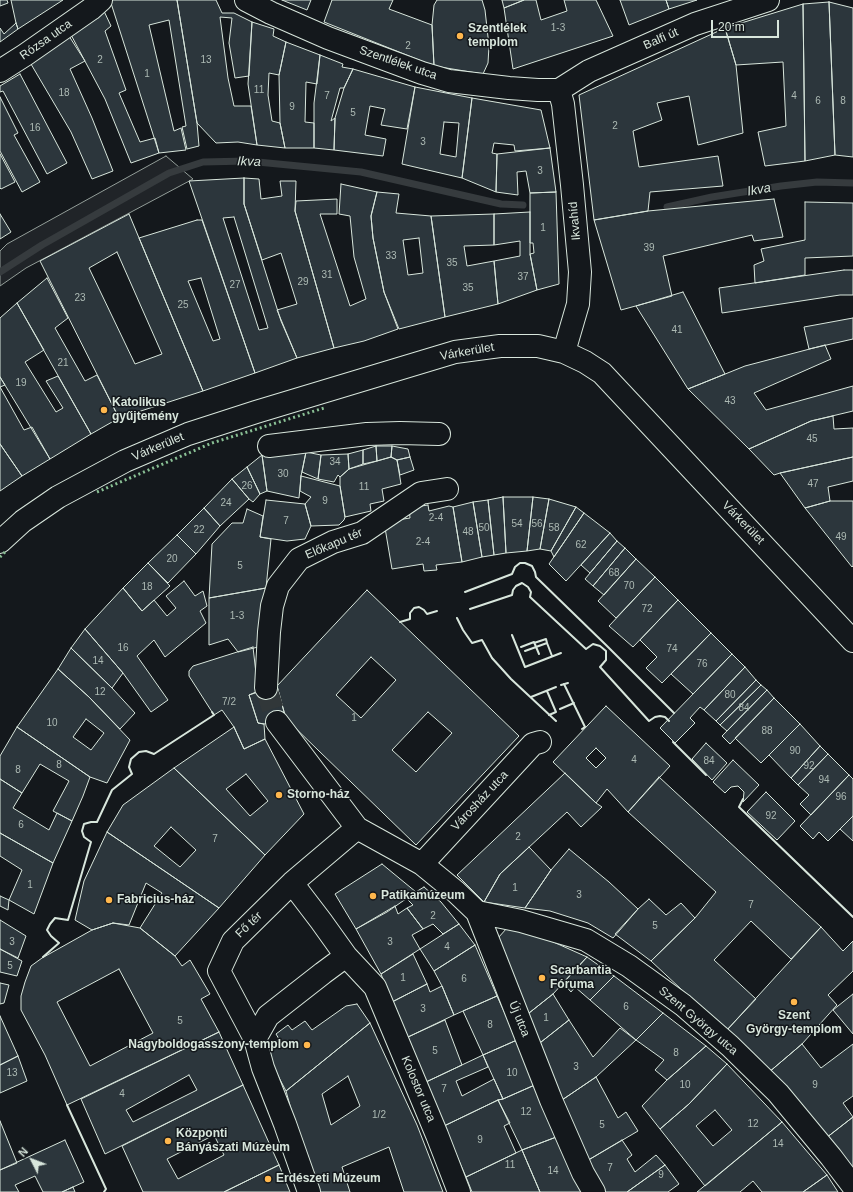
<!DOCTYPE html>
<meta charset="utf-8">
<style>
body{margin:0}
#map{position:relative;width:853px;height:1192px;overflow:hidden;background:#14181c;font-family:Arial,sans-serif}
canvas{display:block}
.north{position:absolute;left:12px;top:1140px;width:40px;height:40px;-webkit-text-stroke:3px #14181c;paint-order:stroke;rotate:312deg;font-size:11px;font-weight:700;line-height:16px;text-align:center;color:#d8e6dc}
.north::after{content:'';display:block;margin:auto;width:14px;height:18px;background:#d8e6dc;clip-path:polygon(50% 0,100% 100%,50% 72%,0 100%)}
.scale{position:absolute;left:711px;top:20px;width:68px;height:18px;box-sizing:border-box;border:2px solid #d8e6dc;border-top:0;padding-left:5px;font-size:12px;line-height:14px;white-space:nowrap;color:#d8e6dc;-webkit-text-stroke:3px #14181c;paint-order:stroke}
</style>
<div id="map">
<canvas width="853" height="1192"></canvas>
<div class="north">N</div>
<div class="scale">20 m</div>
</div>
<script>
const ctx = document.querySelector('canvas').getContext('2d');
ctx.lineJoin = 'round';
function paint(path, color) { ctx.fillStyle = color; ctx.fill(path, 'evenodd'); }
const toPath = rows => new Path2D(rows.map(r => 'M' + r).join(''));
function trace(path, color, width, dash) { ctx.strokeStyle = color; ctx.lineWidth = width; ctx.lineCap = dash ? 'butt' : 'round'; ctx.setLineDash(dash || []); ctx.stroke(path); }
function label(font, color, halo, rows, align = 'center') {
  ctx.font = font + ' Arial,sans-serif'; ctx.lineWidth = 3; ctx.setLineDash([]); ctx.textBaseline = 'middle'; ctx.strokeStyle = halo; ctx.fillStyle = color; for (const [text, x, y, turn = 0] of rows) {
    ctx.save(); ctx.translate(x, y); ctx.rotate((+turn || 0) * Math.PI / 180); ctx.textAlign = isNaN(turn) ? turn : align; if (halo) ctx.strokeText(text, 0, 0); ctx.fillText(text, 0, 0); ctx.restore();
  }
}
const green = toPath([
 [166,156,193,179,26,268,0,286,0,251,7,244,166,156]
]);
const stream = toPath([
 [667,207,712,197,781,186,817,182,853,183],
 [0,272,42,245,169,173,203,162,247,161,361,172,501,204,523,205]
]);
const building = toPath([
 [0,0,7,0,8,3,0,6,0,0],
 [11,0,63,0,18,29,16,23,11,0],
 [110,0,177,0,197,123,199,146,187,149,182,127,186,126,169,20,149,25,174,131,181,128,186,150,159,153,110,0],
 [177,0,216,0,222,13,234,13,252,22,249,76,235,78,229,43,232,18,220,17,228,78,234,106,251,106,257,145,238,142,216,143,197,123,177,0],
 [282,0,311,0,307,10,282,0],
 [332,0,393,0,389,9,432,25,434,66,324,22,332,0],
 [437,0,482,0,485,10,489,46,488,63,483,74,434,66,432,25,434,5,437,0],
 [502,0,524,0,504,8,502,0],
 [524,0,536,0,541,20,567,11,564,0,596,0,613,36,513,69,504,8,524,0],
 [620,0,666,0,669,9,629,25,620,0],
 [666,0,697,0,669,9,666,0],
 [829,2,853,8,853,157,835,155,829,2],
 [829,2,835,155,805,161,803,4,829,2],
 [803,4,805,161,765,166,758,132,786,126,783,62,736,65,725,28,803,4],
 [103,9,111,26,105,31,126,90,119,93,140,142,155,138,159,153,131,163,105,99,69,31,103,9],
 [252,22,274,29,273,36,286,42,279,75,269,73,268,95,272,121,280,123,285,148,257,145,248,84,252,22],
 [16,23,18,29,0,42,0,28,4,34,16,23],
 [725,28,736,65,743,133,698,145,689,96,657,103,662,120,633,131,639,167,718,156,723,186,650,192,648,211,594,220,579,95,725,28],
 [69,36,85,61,70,69,92,118,113,171,92,179,71,132,28,59,69,36],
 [286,42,320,55,317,84,306,82,305,122,314,123,314,148,285,148,280,123,279,75,286,42],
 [320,55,343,64,342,67,353,69,344,88,340,88,331,121,335,118,334,150,314,148,314,103,320,55],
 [353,69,415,87,407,129,381,125,385,109,370,106,365,135,386,139,383,156,334,150,335,118,344,88,353,69],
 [20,74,67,163,47,174,3,91,0,92,0,86,20,74],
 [415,87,472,98,462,178,402,164,415,87],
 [444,122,459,123,456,157,440,154,444,122],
 [0,97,18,133,14,135,40,182,22,192,0,151,0,97],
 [472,98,541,110,550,148,515,151,514,145,494,143,492,153,497,154,496,192,462,178,472,98],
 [550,148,556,192,530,193,526,171,517,172,518,195,496,192,497,154,550,148],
 [0,154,15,182,1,189,0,188,0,154],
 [244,178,244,204,281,321,297,358,255,373,189,181,244,178],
 [234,217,268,328,259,330,223,218,234,217],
 [244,178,259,179,261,199,282,196,280,181,296,181,295,211,334,348,297,358,277,310,297,304,281,253,262,260,244,204,244,178],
 [341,184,377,192,371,216,373,238,384,292,398,329,364,341,334,348,295,211,296,201,337,199,337,214,320,214,350,306,366,299,354,257,350,216,339,214,341,184],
 [377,192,399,194,396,213,431,216,445,317,399,329,384,292,373,238,371,216,377,192],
 [419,238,423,273,408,275,403,240,419,238],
 [556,192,559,284,537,290,530,254,534,253,533,243,530,243,530,193,556,192],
 [774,199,783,237,754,241,752,235,663,256,672,296,621,310,594,220,648,211,774,199],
 [805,202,853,203,853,256,805,258,805,275,755,283,754,265,764,261,761,249,805,240,805,202],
 [530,212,530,254,537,290,498,304,494,261,520,256,520,241,494,245,494,214,530,212],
 [0,214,11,232,0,239,0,214],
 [129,214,203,391,119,418,40,261,129,214],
 [117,252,162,354,135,364,89,268,117,252],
 [494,214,494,245,464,246,467,266,494,261,498,304,445,317,431,216,494,214],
 [197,220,202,220,255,373,203,391,139,238,197,220],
 [201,278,220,339,213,341,188,281,201,278],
 [844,270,853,270,853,295,840,295,722,313,719,288,844,270],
 [47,278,68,318,55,328,85,381,97,375,119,418,91,434,17,303,47,278],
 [683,292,725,374,688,389,636,306,683,292],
 [17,303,44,350,25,362,56,412,63,408,46,381,58,376,91,434,50,459,0,377,0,318,17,303],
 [853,318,853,339,809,349,804,327,853,318],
 [825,345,831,359,754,393,766,410,853,386,853,411,811,421,749,449,688,389,745,366,825,345],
 [0,377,5,385,0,387,24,430,32,427,50,459,22,476,0,444,0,377],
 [833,416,834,429,853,428,853,457,780,473,774,475,749,449,811,421,833,416],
 [0,444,22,476,0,491,0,444],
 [376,446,377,461,363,464,363,450,376,446],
 [376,446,392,446,391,457,377,461,376,446],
 [392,446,408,449,410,457,397,460,391,457,392,446],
 [363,450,363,464,349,469,348,454,363,450],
 [306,452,301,476,299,498,267,491,262,455,306,452],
 [306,452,321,455,318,479,302,472,306,452],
 [348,454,349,469,340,477,338,475,334,482,318,479,321,455,348,454],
 [262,455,267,491,260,494,247,467,262,455],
 [391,457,397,460,401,484,382,489,384,501,370,504,371,511,345,517,340,486,340,477,349,469,391,457],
 [410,457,414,470,400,475,397,460,410,457],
 [853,457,853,481,828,487,830,501,805,508,780,473,853,457],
 [247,467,260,494,253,502,249,499,232,479,247,467],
 [301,476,340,486,345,517,344,520,339,525,311,526,305,504,311,497,300,491,301,476],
 [232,479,249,499,220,526,204,508,232,479],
 [503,497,506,553,494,555,488,500,503,497],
 [503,497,533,497,527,551,506,553,503,497],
 [533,497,549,499,540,549,527,551,533,497],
 [549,499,576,507,551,551,540,549,549,499],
 [266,500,305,504,311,526,305,539,287,541,260,537,266,500],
 [488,500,494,555,482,557,473,502,488,500],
 [830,501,853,501,853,566,852,567,805,508,830,501],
 [473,502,482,557,462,562,453,507,473,502],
 [428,505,429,511,449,506,453,507,462,562,436,565,437,570,424,571,423,564,392,569,384,522,410,518,409,508,428,505],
 [576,507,584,513,554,557,551,551,576,507],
 [204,508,220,526,196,554,177,535,204,508],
 [247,509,263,516,260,537,271,539,266,588,209,598,212,544,232,523,243,523,247,509],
 [584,513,610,533,566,581,549,564,584,513],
 [610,533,617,541,590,573,581,565,610,533],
 [177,535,196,554,168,583,148,563,177,535],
 [617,541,625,548,593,586,585,579,617,541],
 [625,548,636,559,604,595,593,586,625,548],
 [636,559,655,577,616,618,598,601,636,559],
 [148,563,170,586,142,611,123,588,148,563],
 [655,577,678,600,633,647,609,626,655,577],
 [184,581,195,596,203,591,207,606,200,611,206,623,165,657,154,640,137,656,168,700,151,712,123,673,85,629,123,588,142,611,154,600,167,616,176,608,166,596,184,581],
 [266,588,262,646,238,652,228,639,209,645,209,598,266,588],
 [367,590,519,736,416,845,286,719,277,686,367,590],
 [371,657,396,680,361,718,336,695,371,657],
 [428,712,452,733,416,772,392,750,428,712],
 [678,600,711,633,662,683,646,668,657,657,640,640,678,600],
 [85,629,123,673,112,688,71,648,85,629],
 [711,633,732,654,693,694,671,674,711,633],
 [253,647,258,691,249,695,258,723,264,724,265,739,244,749,234,727,222,710,214,715,189,676,189,671,193,666,253,647],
 [71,648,112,688,135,713,120,729,89,697,58,669,71,648],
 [732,654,745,667,704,710,700,707,690,718,695,723,675,743,660,728,732,654],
 [745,667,756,680,716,721,704,710,745,667],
 [58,669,89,697,130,740,107,783,90,777,17,727,58,669],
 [86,719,104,733,91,750,73,737,86,719],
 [756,680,761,685,720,725,716,721,756,680],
 [761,685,767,690,727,731,720,725,761,685],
 [277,686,286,719,264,724,258,723,249,695,277,686],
 [767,690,774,698,730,744,722,736,767,690],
 [774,698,800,724,761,763,735,738,774,698],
 [606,706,670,766,628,812,607,789,596,803,553,762,606,706],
 [596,748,606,758,596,768,586,758,596,748],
 [800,724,820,746,791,778,769,755,800,724],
 [17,727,90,777,83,796,72,821,53,811,69,781,40,764,22,793,0,779,0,756,17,727],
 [234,727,244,749,265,739,304,814,265,855,174,768,234,727],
 [246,774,268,801,250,816,226,789,246,774],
 [706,743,727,763,712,780,692,759,706,743],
 [820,746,828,754,798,785,791,778,820,746],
 [828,754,849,775,811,815,800,804,809,795,798,785,828,754],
 [733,760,759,785,743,802,744,792,738,786,731,787,725,793,713,782,733,760],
 [174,768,265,855,219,908,107,832,123,805,174,768],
 [171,827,196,850,180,867,154,846,171,827],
 [565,773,596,803,602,807,581,827,567,812,500,874,484,902,457,875,565,773],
 [849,775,853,779,853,816,828,841,819,832,813,839,800,826,849,775],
 [659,777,821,927,791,959,751,921,714,960,756,999,726,1031,651,961,695,918,716,892,628,812,659,777],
 [0,779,22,793,13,808,49,830,57,813,72,821,53,863,0,833,0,779],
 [766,792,795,821,777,840,747,812,766,792],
 [853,816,853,841,840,829,853,816],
 [107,832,219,908,175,956,140,928,162,893,146,883,129,925,113,923,92,930,75,920,84,881,107,832],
 [0,833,53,863,34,914,9,900,22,870,0,856,0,833],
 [529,847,551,870,525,908,484,902,500,874,529,847],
 [569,849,609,882,638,909,613,938,588,923,550,911,525,908,551,870,569,849],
 [382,864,416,892,387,912,356,929,335,894,382,864],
 [424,887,441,902,459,924,443,934,433,924,423,929,407,908,413,905,406,898,424,887],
 [0,896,9,900,8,910,0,906,0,896],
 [649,899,666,915,681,903,695,918,651,961,615,934,638,909,649,899],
 [395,906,398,914,407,908,423,929,412,935,420,949,381,974,356,929,395,906],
 [0,920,26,936,18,958,0,949,0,920],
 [113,923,140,928,175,956,182,966,190,960,210,994,201,999,219,1032,67,1105,45,1055,21,1010,21,996,25,982,31,966,42,958,92,930,113,923],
 [119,969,153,1033,90,1066,57,1002,119,969],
 [459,924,475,945,434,971,420,949,459,924],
 [821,927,843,951,853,941,853,971,828,995,837,1005,802,1044,768,1073,726,1031,821,927],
 [507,928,540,936,587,957,553,994,524,1017,498,938,507,928],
 [475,945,497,996,454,1015,442,986,434,971,475,945],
 [0,949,22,961,17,976,0,972,0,949],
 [413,954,427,984,392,1002,381,974,413,954],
 [587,957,614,976,590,1000,575,987,571,992,563,983,587,957],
 [614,976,663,1013,636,1040,590,1000,614,976],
 [0,983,9,985,4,1003,0,1004,0,983],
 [427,984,430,992,442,986,454,1015,408,1037,392,1002,427,984],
 [553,994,569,1020,536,1046,524,1017,553,994],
 [853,994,853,1034,833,1010,853,994],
 [497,996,517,1040,483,1055,463,1011,497,996],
 [357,1004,370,1023,286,1091,265,1051,279,1039,276,1034,288,1025,292,1030,305,1021,312,1030,346,1006,357,1004],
 [663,1013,706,1046,667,1080,655,1070,664,1060,636,1040,663,1013],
 [0,1016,18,1056,0,1065,0,1016],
 [445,1020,462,1065,426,1082,408,1037,445,1020],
 [569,1020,593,1057,620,1028,636,1040,596,1077,559,1102,536,1046,569,1020],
 [370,1023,417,1125,443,1192,404,1192,389,1147,342,1167,350,1192,317,1192,305,1160,286,1091,370,1023],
 [348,1076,360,1106,331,1125,322,1094,348,1076],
 [219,1032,243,1085,105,1154,81,1099,219,1032],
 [189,1075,197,1090,133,1122,126,1110,189,1075],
 [517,1040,537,1084,503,1099,483,1055,517,1040],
 [802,1044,821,1068,853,1044,853,1096,843,1103,853,1117,826,1138,768,1073,802,1044],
 [706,1046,727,1064,689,1104,660,1129,642,1106,667,1080,706,1046],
 [483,1055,488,1067,456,1081,462,1096,494,1079,503,1099,498,1100,444,1126,426,1082,483,1055],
 [18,1056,27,1081,0,1093,0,1065,18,1056],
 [727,1064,782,1122,705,1186,660,1129,689,1104,727,1064],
 [715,1110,732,1130,713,1146,696,1126,715,1110],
 [596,1077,618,1118,626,1112,638,1131,585,1162,559,1102,596,1077],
 [537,1084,559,1136,522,1150,498,1100,503,1099,537,1084],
 [243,1085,279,1165,224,1192,143,1192,122,1146,243,1085],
 [214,1135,224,1155,178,1179,167,1159,214,1135],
 [498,1100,510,1123,504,1126,516,1153,466,1177,444,1126,498,1100],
 [853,1117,853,1173,826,1138,853,1117],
 [0,1121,17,1163,0,1170,0,1121],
 [782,1122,827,1175,803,1192,762,1192,753,1181,740,1192,697,1192,782,1122],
 [559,1136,582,1192,540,1192,522,1150,559,1136],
 [65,1140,84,1182,62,1192,43,1192,35,1176,15,1185,19,1192,0,1192,0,1170,65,1140],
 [622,1140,632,1155,627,1159,635,1172,656,1155,665,1165,627,1192,602,1192,585,1162,622,1140],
 [522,1150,540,1192,472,1192,466,1177,522,1150],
 [279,1165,290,1192,224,1192,279,1165],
 [665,1165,679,1184,668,1192,627,1192,665,1165],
 [827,1175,838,1192,803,1192,827,1175],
 [73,1187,75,1192,62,1192,73,1187]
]);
const minorTunnel = toPath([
 [266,688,277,722]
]);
const minor = toPath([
 [246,0,271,13,328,38,422,73,449,81,509,88,538,90,559,90],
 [0,71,25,55,91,9,101,0],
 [559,90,563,104,572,185,580,272,578,304,564,352],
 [559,90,589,71,695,24,768,0],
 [269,446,367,434,400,433,439,434],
 [0,542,23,521,58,497,125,461,188,434,256,412,455,352,500,346,538,346,564,352,585,362,602,373,853,641],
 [266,688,269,632,272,606,278,586,299,559,333,542,362,533,421,493,447,489],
 [277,722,357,828,292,883,321,921,346,956,323,973,268,1016,255,1039,263,1068,285,1124,309,1192],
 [357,828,422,864,455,891,477,912,551,1100,583,1173,594,1192],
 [422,864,533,744,540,742],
 [477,912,521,921,586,940,629,966,683,1005,730,1046,778,1093,831,1157,853,1186],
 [346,956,375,987,437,1135,459,1192],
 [255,1039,219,971,233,941,292,883]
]);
const hedge = toPath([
 [97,492,212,443,324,408],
 [0,557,7,550]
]);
const wall = toPath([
 [465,592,512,574,515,567,520,563,525,563,532,566,535,572,536,577,606,645,674,713],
 [470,609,512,595,513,590,516,586,522,583,528,587,531,592,530,597,586,649,593,644,600,646,606,651,606,660,600,667,649,721,655,717,660,716,665,717,669,721],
 [457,618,463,630,472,643,482,640,492,658,511,679,556,721],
 [400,622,410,619,410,613,414,608,419,607,424,610,427,614,437,611],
 [512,635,525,667,561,653],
 [534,643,546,639,547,643],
 [521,647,534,642,539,654],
 [525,651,547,643,552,656],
 [564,684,585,727,582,729],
 [561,685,568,683],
 [547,691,556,712,549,715],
 [531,697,556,687],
 [560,709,574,703],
 [673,742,706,775],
 [743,799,739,807,853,917],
 [43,957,59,943,51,936,47,930,50,924,55,918,68,920,91,842,84,837,82,831,84,824,91,822,97,822,112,790,132,774,129,767,131,759,139,752,146,751,154,754,214,715,212,712],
 [67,1105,106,1189,104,1192]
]);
const markers = [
 [460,36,4,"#ffb74d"],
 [104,410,4,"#ffb74d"],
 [279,795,4,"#ffb74d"],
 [373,896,4,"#ffb74d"],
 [109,900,4,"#ffb74d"],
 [542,978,4,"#ffb74d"],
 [794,1002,4,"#ffb74d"],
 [307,1045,4,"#ffb74d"],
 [168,1141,4,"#ffb74d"],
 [268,1179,4,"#ffb74d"]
];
const numberNames = [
 ["1-3",558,28],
 ["2",408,46],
 ["2",100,60],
 ["13",206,60],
 ["1",147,74],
 ["11",259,90],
 ["18",64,93],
 ["7",327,96],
 ["4",794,96],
 ["6",818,101],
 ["8",843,101],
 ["9",292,107],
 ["5",353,113],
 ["2",615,126],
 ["16",35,128],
 ["3",423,142],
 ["3",540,171],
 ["1",543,228],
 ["39",649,248],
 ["33",391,256],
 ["35",452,263],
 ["31",327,275],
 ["37",523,277],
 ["29",303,282],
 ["27",235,285],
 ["35",468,288],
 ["23",80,298],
 ["25",183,305],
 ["41",677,330],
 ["21",63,363],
 ["19",21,383],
 ["43",730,401],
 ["45",812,439],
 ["34",335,462],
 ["30",283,474],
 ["47",813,484],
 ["26",247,486],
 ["11",364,487],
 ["9",325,501],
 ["24",226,503],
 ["2-4",436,518],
 ["7",286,521],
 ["54",517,524],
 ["56",537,524],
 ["50",484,528],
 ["58",554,528],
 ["22",199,530],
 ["48",468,532],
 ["49",841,537],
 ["2-4",423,542],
 ["62",581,545],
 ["20",172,559],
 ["5",240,566],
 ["68",614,573],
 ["70",629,586],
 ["18",147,587],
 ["72",647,609],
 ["1-3",237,616],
 ["16",123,648],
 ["74",672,649],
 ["14",98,661],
 ["76",702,664],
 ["12",100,692],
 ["80",730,695],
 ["7/2",229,702],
 ["84",744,708],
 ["1",354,718],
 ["10",52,723],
 ["88",767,731],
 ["90",795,751],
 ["4",634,760],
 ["84",709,761],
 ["8",59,765],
 ["92",809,766],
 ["8",18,770],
 ["94",824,780],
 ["96",841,797],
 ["92",771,816],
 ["6",21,825],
 ["2",518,837],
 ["7",215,839],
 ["1",30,885],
 ["1",515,888],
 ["3",579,895],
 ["7",751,905],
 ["2",433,916],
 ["5",655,926],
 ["3",12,942],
 ["3",390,942],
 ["4",447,947],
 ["5",10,966],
 ["1",403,978],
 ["6",464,979],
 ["6",626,1007],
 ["3",423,1009],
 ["1",546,1018],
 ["5",180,1021],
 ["8",490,1025],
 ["5",435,1051],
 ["8",676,1053],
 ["3",576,1067],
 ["13",12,1073],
 ["10",512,1073],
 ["10",685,1085],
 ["9",815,1085],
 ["7",444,1089],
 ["4",122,1094],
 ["12",526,1112],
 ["1/2",379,1115],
 ["12",753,1124],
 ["5",602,1125],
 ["9",480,1140],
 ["14",778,1144],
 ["11",510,1165],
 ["7",610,1168],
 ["14",553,1171],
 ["9",661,1175]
];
const poiNames = [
 ["Szentlélek",468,29],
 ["templom",468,43],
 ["Katolikus",112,403],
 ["gyűjtemény",112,417],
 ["Storno-ház",287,795],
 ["Patikamúzeum",381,896],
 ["Fabricius-ház",117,900],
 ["Scarbantia",550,971],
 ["Fóruma",550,985],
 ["Szent",794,1016,"center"],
 ["György-templom",794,1030,"center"],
 ["Nagyboldogasszony-templom",299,1045,"right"],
 ["Központi",176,1134],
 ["Bányászati Múzeum",176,1148],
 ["Erdészeti Múzeum",276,1179]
];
const streetNames = [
 ["Balfi út",661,39,-24],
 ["Rózsa utca",46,40,-35],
 ["Szentlélek utca",398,63,19],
 ["Ikvahíd",575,221,-95],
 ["Várkerület",467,352,-10],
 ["Várkerület",158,447,-23],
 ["Várkerület",743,523,46],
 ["Előkapu tér",334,544,-23],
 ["Városház utca",480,801,-47],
 ["Fő tér",249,925,-44],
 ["Új utca",519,1019,68],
 ["Szent György utca",698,1021,40],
 ["Kolostor utca",418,1089,67]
];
const waterNames = [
 ["Ikva",249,162,2],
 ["Ikva",759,190,-10]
];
paint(green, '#202428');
trace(green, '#939e99', 1);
trace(stream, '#363b3e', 7);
paint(building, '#2c363c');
trace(building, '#d8e6dc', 1);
trace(minorTunnel, '#313739', 22, [22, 11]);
trace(minor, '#d8e6dc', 24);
trace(minor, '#14181c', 22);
trace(hedge, '#8ac095', 3, [2, 3]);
trace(wall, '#d8e6dc', 2);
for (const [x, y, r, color] of markers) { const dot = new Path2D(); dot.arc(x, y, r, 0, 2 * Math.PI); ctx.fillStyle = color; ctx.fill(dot); trace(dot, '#14181c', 1.5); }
label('10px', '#adbab4', null, numberNames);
label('bold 12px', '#d8e6dc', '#14181c', poiNames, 'left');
label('12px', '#d8e6dc', '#14181c', streetNames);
label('italic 13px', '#d8e6dc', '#14181c', waterNames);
</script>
